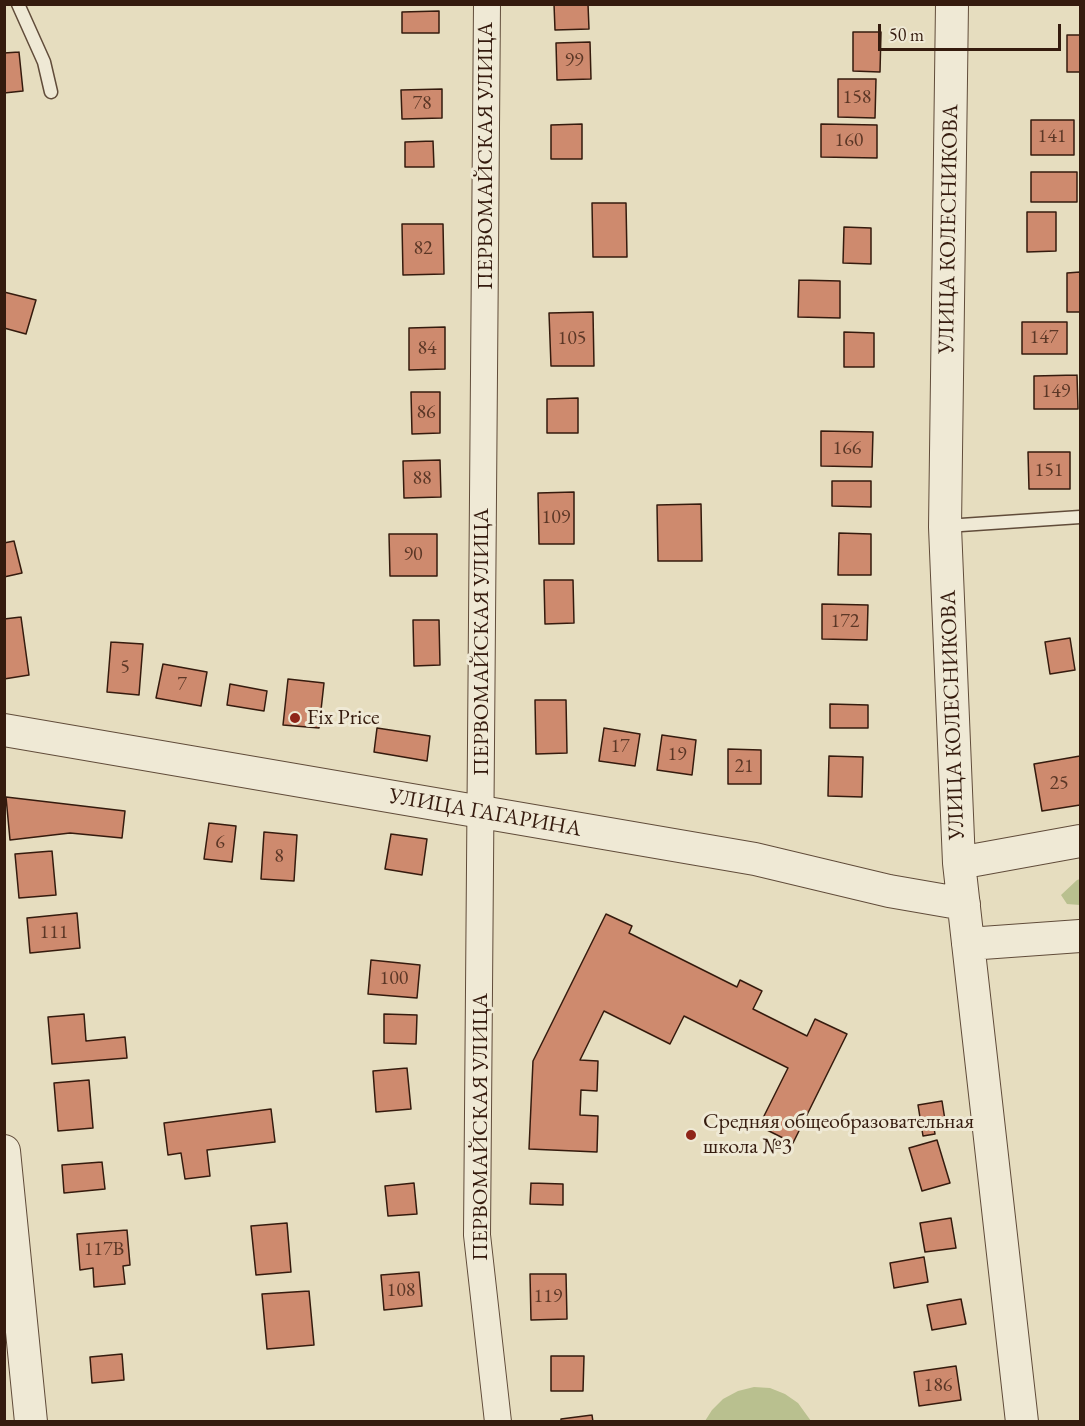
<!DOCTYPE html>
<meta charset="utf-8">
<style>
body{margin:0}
#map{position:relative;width:1085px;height:1426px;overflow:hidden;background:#e6ddbf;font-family:"EB Garamond",serif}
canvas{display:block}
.frame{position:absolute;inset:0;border:6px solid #351b0e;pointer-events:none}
.scale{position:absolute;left:878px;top:24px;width:183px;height:27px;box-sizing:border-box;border:3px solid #351b0e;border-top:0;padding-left:8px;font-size:18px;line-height:21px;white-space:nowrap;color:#351b0e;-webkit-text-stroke:4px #efe9d5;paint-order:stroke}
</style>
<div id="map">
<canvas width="1085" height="1426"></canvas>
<div class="frame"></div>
<div class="scale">50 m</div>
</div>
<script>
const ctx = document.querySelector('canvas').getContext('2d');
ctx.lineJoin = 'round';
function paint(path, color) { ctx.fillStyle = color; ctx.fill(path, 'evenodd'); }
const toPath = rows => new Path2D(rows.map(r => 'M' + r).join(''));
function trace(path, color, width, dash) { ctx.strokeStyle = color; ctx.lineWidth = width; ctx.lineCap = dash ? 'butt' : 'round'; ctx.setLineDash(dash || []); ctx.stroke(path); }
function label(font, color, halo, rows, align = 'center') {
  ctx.font = font + ' "EB Garamond",serif'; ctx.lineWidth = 6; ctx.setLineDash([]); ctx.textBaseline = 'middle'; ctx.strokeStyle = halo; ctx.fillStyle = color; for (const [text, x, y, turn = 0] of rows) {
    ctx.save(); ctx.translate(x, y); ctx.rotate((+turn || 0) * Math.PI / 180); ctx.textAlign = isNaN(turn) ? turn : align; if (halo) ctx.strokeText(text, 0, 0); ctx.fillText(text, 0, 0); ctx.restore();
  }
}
const green = toPath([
 [1080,879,1080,905,1067,904,1061,895,1077,880],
 [754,1387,770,1388,785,1394,798,1403,811,1421,705,1421,712,1410,723,1399,738,1391]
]);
const building = toPath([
 [554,4,588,4,589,29,555,30,554,4],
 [439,11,439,33,402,33,402,12,439,11],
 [853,32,881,32,880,72,853,71,853,32],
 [1067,35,1080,35,1080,72,1067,72,1067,35],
 [590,42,591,79,557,80,556,43,590,42],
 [19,52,23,91,4,93,4,53,19,52],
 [838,79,876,79,875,118,838,117,838,79],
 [442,89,442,118,402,119,401,90,442,89],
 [1031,120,1074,120,1074,155,1031,155,1031,120],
 [582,124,582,159,551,159,551,125,582,124],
 [821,124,877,125,877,158,821,157,821,124],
 [433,141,434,167,405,167,405,142,433,141],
 [1031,172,1077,172,1077,202,1031,202,1031,172],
 [592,203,626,203,627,257,593,257,592,203],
 [1027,212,1056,212,1056,251,1027,252,1027,212],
 [402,224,443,224,444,274,403,275,402,224],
 [844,227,871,228,871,264,843,263,844,227],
 [1080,272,1080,312,1067,312,1067,273,1080,272],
 [799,280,840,281,840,318,798,317,799,280],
 [4,292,36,300,26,334,4,328,4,292],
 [593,312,594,366,551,366,549,313,593,312],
 [1022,322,1067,322,1067,354,1022,354,1022,322],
 [445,327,445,369,409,370,409,328,445,327],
 [844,332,874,333,874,367,844,367,844,332],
 [1077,375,1078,409,1034,409,1034,376,1077,375],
 [411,392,440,392,440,433,412,434,411,392],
 [578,398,578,433,547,433,547,399,578,398],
 [821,431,873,432,872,467,821,466,821,431],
 [1028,452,1070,452,1070,489,1029,489,1028,452],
 [440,460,441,497,404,498,403,461,440,460],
 [832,481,871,481,871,507,832,506,832,481],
 [574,492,574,544,539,544,538,493,574,492],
 [701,504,702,561,658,561,657,505,701,504],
 [839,533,871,534,871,575,838,575,839,533],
 [389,534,437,534,437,576,390,576,389,534],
 [14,541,22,573,4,577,4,543,14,541],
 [544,580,573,580,574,623,545,624,544,580],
 [822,604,868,605,867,640,822,639,822,604],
 [21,617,29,675,4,679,4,619,21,617],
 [413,620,439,620,440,665,414,666,413,620],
 [1070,638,1075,670,1050,674,1045,642,1070,638],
 [111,642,143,644,139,695,107,692,111,642],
 [163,664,207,672,201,706,156,698,163,664],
 [288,679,324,683,319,728,283,725,288,679],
 [230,684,267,691,264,711,227,705,230,684],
 [535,700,566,700,567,753,536,754,535,700],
 [830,704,868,705,868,728,830,728,830,704],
 [377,728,430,736,427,761,374,752,377,728],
 [604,728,640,734,635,766,599,761,604,728],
 [662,735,696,740,692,775,657,770,662,735],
 [728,749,761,750,761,784,728,784,728,749],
 [829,756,863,757,862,797,828,796,829,756],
 [1080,756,1080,805,1042,811,1034,764,1080,756],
 [6,797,125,811,122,838,70,833,10,840,6,797],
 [209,823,236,826,232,862,204,859,209,823],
 [264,832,297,835,294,881,261,879,264,832],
 [391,834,427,839,422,875,385,869,391,834],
 [52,851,56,895,19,898,15,854,52,851],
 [77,913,80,948,30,953,27,918,77,913],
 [606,914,632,926,629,933,737,987,740,980,762,991,753,1009,807,1036,815,1019,847,1034,793,1143,759,1126,788,1068,684,1016,670,1044,604,1011,580,1060,598,1061,597,1091,581,1090,580,1115,598,1116,597,1152,529,1149,533,1061,606,914],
 [371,960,420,965,417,998,368,994,371,960],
 [84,1014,86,1041,125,1037,127,1058,52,1064,48,1017,84,1014],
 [384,1014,417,1015,416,1044,384,1043,384,1014],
 [407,1068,411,1109,376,1112,373,1071,407,1068],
 [89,1080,93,1128,58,1131,54,1083,89,1080],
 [942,1101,945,1120,933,1122,935,1134,923,1136,918,1105,942,1101],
 [271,1109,275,1142,207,1150,210,1176,185,1179,181,1153,168,1155,164,1123,271,1109],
 [937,1140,950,1183,922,1191,909,1148,937,1140],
 [102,1162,105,1189,64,1193,62,1165,102,1162],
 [414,1183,417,1214,388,1216,385,1186,414,1183],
 [531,1183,563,1184,563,1205,530,1204,531,1183],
 [951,1218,956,1248,925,1252,920,1223,951,1218],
 [287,1223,291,1272,256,1275,251,1226,287,1223],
 [127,1230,130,1265,123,1266,125,1284,94,1287,93,1268,80,1270,77,1234,127,1230],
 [924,1257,928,1282,894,1288,890,1263,924,1257],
 [419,1272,422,1306,384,1310,381,1275,419,1272],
 [530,1274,566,1274,567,1319,531,1320,530,1274],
 [309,1291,314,1345,267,1349,262,1294,309,1291],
 [961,1299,966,1324,932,1330,927,1305,961,1299],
 [122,1354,124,1380,92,1383,90,1357,122,1354],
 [551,1356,584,1356,583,1391,551,1391,551,1356],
 [956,1366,961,1400,919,1406,914,1372,956,1366],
 [592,1415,593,1422,561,1422,561,1419,592,1415]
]);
const service = toPath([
 [18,4,44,62,51,92],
 [946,526,1080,517]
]);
const minor = toPath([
 [487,4,477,1235,498,1422]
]);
const tertiary = toPath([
 [952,4,945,527,959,863,1022,1422],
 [4,730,755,859,889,891,964,904],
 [959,863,1080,841],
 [968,944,1080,936],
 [4,1151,31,1422]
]);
const markers = [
 [295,718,6,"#8f2418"],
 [691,1135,6,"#8f2418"]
];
const numberNames = [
 ["99",574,61],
 ["158",857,98],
 ["78",422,104],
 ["141",1052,137],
 ["160",849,141],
 ["82",423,249],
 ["147",1044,338],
 ["105",572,339],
 ["84",427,349],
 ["149",1056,392],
 ["86",426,413],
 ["166",847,449],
 ["151",1049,471],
 ["88",422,479],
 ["109",556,518],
 ["90",413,555],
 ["172",845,622],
 ["5",125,668],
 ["7",182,685],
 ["17",620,747],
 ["19",677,755],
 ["21",744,767],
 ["25",1059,784],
 ["6",220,843],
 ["8",279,857],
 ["111",54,933],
 ["100",394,979],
 ["117В",104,1250],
 ["108",401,1291],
 ["119",548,1297],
 ["186",938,1386]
];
const streetNames = [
 ["ПЕРВОМАЙСКАЯ УЛИЦА",486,156,-90],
 ["УЛИЦА КОЛЕСНИКОВА",949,229,-89],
 ["ПЕРВОМАЙСКАЯ УЛИЦА",482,642,-90],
 ["УЛИЦА КОЛЕСНИКОВА",953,715,-92],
 ["УЛИЦА ГАГАРИНА",485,813,10],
 ["ПЕРВОМАЙСКАЯ УЛИЦА",481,1127,-90]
];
const poiNames = [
 ["Fix Price",307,718],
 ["Средняя общеобразовательная",703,1122],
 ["школа №3",703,1147]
];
paint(green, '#b9c08f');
paint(building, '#ce8a6e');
trace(building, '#351b0e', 1.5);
trace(service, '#614c3a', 15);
trace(minor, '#614c3a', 28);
trace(tertiary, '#614c3a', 34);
trace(service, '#efe9d5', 12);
trace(minor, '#efe9d5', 26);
trace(tertiary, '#efe9d5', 32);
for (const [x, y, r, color] of markers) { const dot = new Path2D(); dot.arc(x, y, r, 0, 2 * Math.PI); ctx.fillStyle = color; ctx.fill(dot); trace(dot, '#efe9d5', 2); }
label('20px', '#5b3726', null, numberNames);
label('22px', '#351b0e', '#efe9d5', streetNames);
label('22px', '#351b0e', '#efe9d5', poiNames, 'left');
</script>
